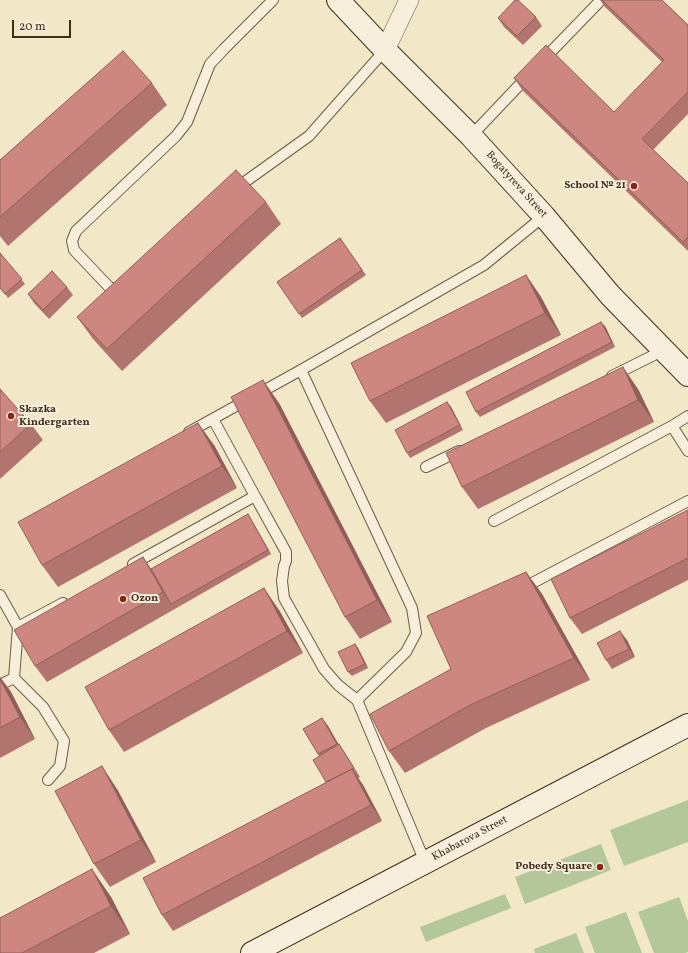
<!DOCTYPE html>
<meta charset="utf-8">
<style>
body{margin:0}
#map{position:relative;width:688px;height:953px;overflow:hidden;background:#f2e7c7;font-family:Vollkorn,serif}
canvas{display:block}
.scale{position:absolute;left:12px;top:20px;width:59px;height:18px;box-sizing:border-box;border:2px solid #402d1a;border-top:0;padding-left:5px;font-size:12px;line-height:14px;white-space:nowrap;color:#402d1a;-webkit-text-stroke:3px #f7efdb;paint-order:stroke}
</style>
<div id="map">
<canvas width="688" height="953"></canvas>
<div class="scale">20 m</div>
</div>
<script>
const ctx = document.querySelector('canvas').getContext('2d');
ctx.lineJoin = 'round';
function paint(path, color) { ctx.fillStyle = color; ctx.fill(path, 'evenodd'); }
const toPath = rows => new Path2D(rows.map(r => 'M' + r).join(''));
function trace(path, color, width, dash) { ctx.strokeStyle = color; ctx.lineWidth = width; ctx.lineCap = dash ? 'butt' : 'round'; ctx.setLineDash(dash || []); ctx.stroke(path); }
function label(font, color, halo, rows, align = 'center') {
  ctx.font = font + ' Vollkorn,serif'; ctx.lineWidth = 4; ctx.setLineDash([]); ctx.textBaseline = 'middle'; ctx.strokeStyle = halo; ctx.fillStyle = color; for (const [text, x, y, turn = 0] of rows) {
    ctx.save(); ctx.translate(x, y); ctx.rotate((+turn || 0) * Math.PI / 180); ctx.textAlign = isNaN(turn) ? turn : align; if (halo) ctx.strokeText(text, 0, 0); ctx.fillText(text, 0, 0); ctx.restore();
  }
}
const green = toPath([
 [688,800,688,842,624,866,610,830],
 [601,844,611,870,525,904,515,877],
 [505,894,511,908,426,942,420,927],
 [679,897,688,921,688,952,685,953,654,953,638,912],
 [626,912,642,953,595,953,585,927],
 [576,933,584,953,535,953,534,949]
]);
const service = toPath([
 [543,60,601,0],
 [471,136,528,76],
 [235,189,309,136,385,50],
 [122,287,116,289,109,287,74,250,72,241,76,231,176,136,187,122,210,64,224,49,273,0],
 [612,376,664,350],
 [688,416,672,426,688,451],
 [189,432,301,370],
 [426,467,459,451],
 [255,496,286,552,286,561,284,566,282,581,284,598,324,669,338,685,357,700],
 [494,521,672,426],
 [133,564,255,496,213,419],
 [521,589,688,501],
 [0,595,18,627,63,603],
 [14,678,43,707,64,741,60,766,48,780],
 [0,685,14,678,18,627],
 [425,862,357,700,406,652,416,633,412,608,301,370,484,265,544,216]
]);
const minor = toPath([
 [385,50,409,0]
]);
const secondary = toPath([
 [338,0,385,50,471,136,544,216,610,295,688,375],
 [252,953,688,725]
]);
const wall = toPath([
 [600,0,662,0,688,25,688,114,653,150,688,183,688,251,523,91,514,78,614,112,662,62,605,7],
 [536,17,542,26,523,45,504,27,498,18],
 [152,83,167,105,8,246,0,236,0,160],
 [266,202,281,224,122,371,93,339,77,317],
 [340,238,366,275,302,318,277,282],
 [0,253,25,284,8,298,0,288],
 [526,275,541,297,561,335,386,423,370,401],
 [67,287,73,295,49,319,34,303,28,294],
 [605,326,615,347,480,417,476,412],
 [0,389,31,424,43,440,0,479],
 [638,389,654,422,478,509,462,487],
 [447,402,451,407,463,430,410,458,407,453],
 [279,403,392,622,360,639,345,617],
 [214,445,237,488,58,587,42,565],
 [688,510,688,580,582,634,570,618],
 [248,514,271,554,47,682,35,666,143,557,151,569],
 [526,572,542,594,590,680,486,728,405,773,389,751,451,669],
 [279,610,303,653,124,752,109,730],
 [627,640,635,657,612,669,606,660],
 [358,648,368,668,352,676,348,672],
 [0,677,11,692,35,739,0,758],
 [322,718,328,726,338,744,345,753,360,777,358,778,363,785,382,821,173,931,162,915,326,782,319,756,303,729],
 [117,789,156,862,110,887,94,864],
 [111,897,130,934,94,953,0,953]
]);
const shadedWall = toPath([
 [526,275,541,297,561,335,545,313],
 [601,322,605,326,615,347,612,342],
 [623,367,638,389,654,422,638,400],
 [263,380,279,403,392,622,377,600],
 [447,402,451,407,463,430,460,425],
 [198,423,214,445,237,488,222,466],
 [248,514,251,519,271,554,268,550],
 [143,557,154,574,171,604,163,592],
 [526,572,542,594,590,680,574,658],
 [264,588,279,610,303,653,287,631],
 [620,631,627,640,635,657,629,649],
 [355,644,358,648,368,668,365,664],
 [0,677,11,692,35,739,20,717,0,679],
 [322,718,328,726,343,752,337,744],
 [102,766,117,789,156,862,141,840],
 [352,769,363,785,382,821,371,805],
 [92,869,111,897,130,934,111,906]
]);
const building = toPath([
 [515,0,518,0,536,17,517,36,498,18,515,0],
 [602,0,662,0,688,25,688,92,642,139,688,183,688,237,683,242,514,78,546,45,614,112,664,60,602,0],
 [123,51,152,83,0,217,0,160,123,51],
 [236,170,266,202,107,349,77,317,236,170],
 [340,238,362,270,299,314,277,282,340,238],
 [0,253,22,279,5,294,0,288,0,253],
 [52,271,67,287,43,310,28,294,52,271],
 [526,275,545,313,370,401,351,363,526,275],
 [601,322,612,342,476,412,466,392,601,322],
 [623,367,638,400,462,487,446,453,623,367],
 [263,380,377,600,345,617,231,397,263,380],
 [0,389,31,424,0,452,0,389],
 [447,402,460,425,407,453,395,430,447,402],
 [198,423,222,466,42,565,18,522,198,423],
 [688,510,688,558,570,618,551,579,688,510],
 [248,514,268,550,171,604,151,569,248,514],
 [143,557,163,592,35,666,14,630,143,557],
 [526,572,574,658,470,705,389,751,370,714,451,669,427,616,526,572],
 [264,588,287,631,109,730,85,687,264,588],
 [620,631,629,649,606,660,597,643,620,631],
 [355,644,365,664,348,672,338,652,355,644],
 [0,679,20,717,0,728,0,679],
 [322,718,337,744,318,754,303,729,322,718],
 [339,744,354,768,326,782,313,760,339,744],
 [102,766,141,840,94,864,55,791,102,766],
 [352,769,371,805,162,915,143,878,352,769],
 [92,869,111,906,22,953,0,953,0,918,92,869]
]);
const markers = [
 [634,186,4,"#8f2418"],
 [11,416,4,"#8f2418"],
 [123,599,4,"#8f2418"],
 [600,867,4,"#8f2418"]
];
const streetNames = [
 ["Bogatyreva Street",516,185,48],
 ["Khabarova Street",470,839,-28]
];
const poiNames = [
 ["School № 21",626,186],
 ["Skazka",19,410,"left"],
 ["Kindergarten",19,423,"left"],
 ["Ozon",131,599,"left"],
 ["Pobedy Square",592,867]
];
paint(green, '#b3c79b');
trace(service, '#6c5c45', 12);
trace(minor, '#6c5c45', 20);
trace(secondary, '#402d1a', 24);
trace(service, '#f7efdb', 10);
trace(minor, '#f7efdb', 19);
trace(secondary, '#f7efdb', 22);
paint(wall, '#b1746e');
paint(shadedWall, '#905e5a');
paint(building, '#ce8780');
trace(building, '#905e5a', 1);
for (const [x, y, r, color] of markers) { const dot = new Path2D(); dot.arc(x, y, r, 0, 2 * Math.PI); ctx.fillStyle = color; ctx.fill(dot); trace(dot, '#f7efdb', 1.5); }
label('11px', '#402d1a', '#f7efdb', streetNames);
label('bold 11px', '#402d1a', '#f7efdb', poiNames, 'right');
</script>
